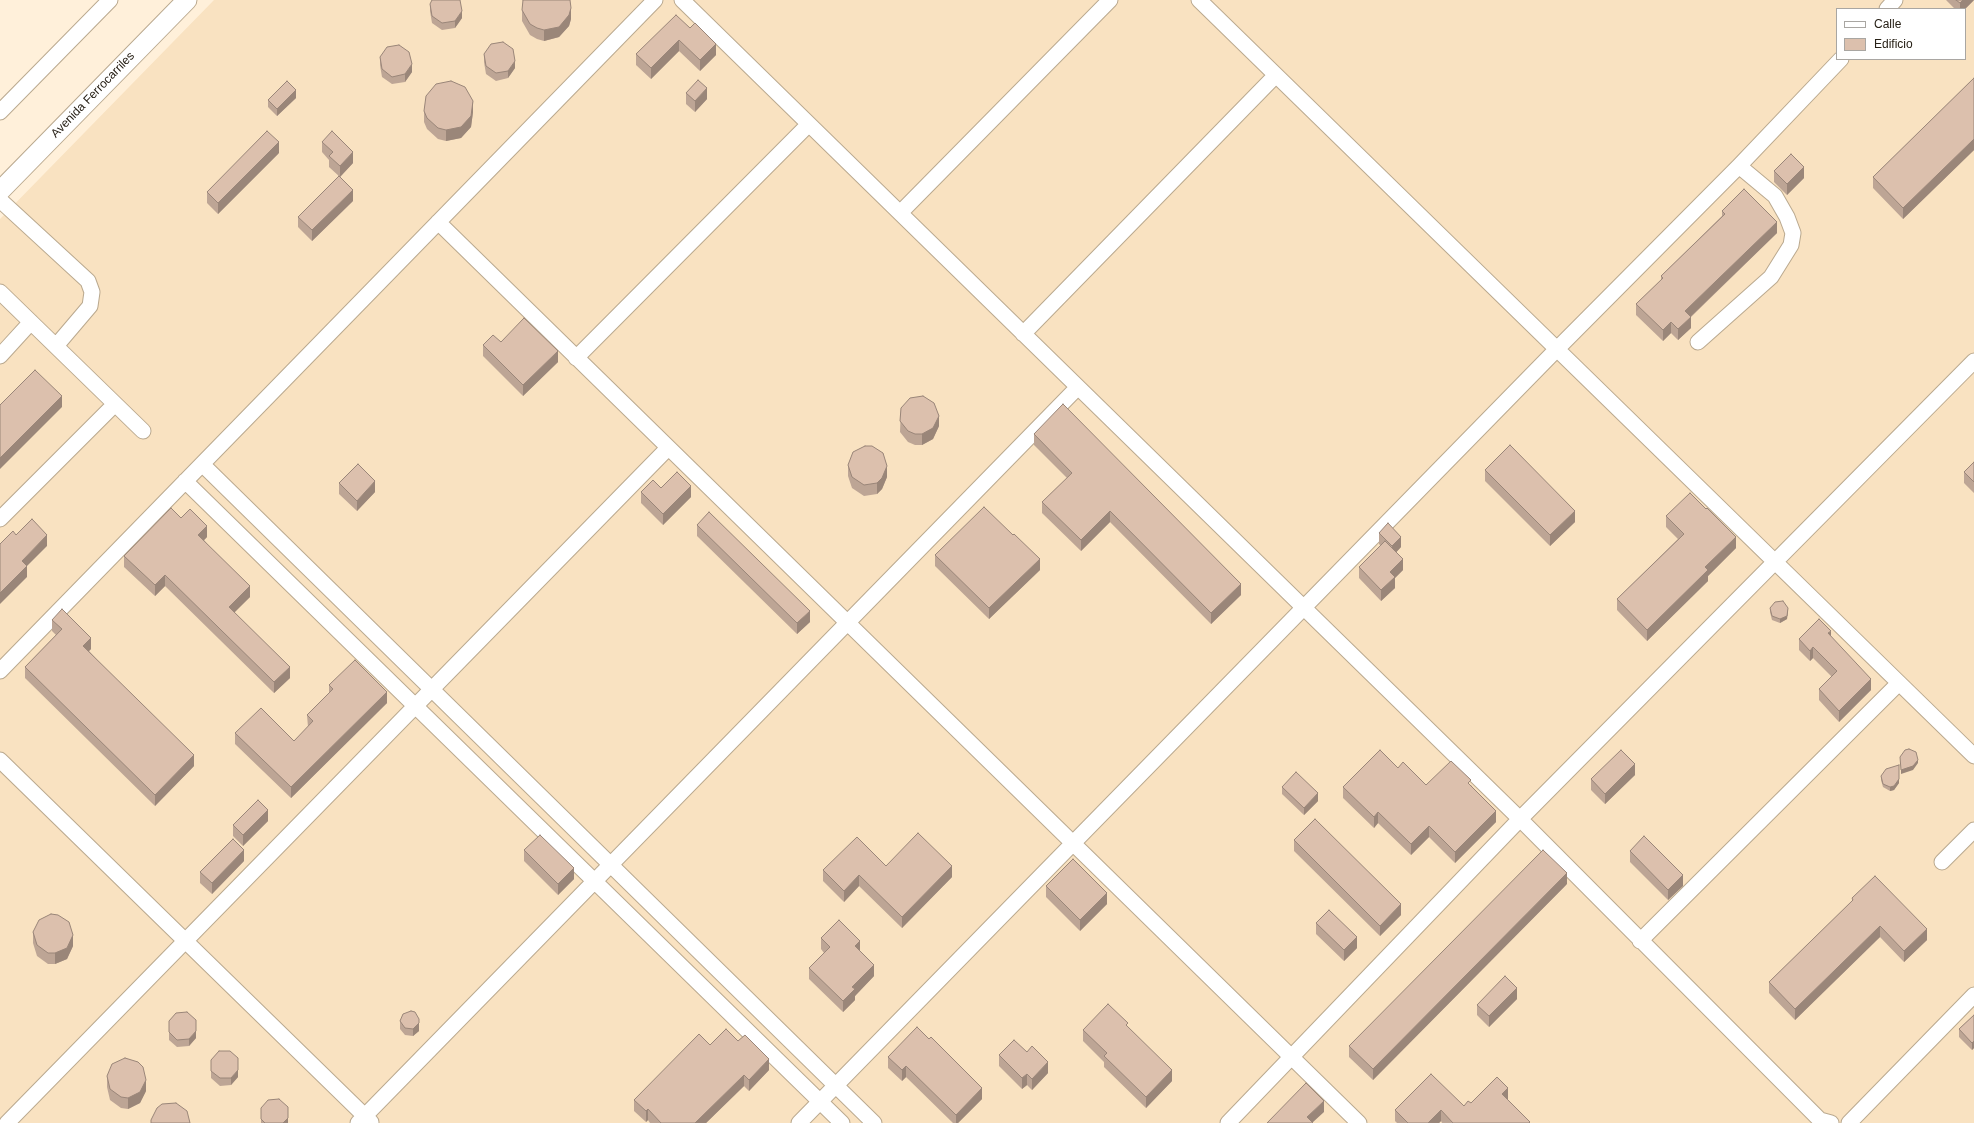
<!DOCTYPE html>
<style>
body{margin:0}
#map{position:relative;width:1974px;height:1123px;overflow:hidden;background:#fff0da;font-family:Arial,sans-serif}
canvas{display:block}
.legend{position:absolute;left:1836px;top:8px;width:130px;height:52px;box-sizing:border-box;background:#fff;border:1px solid #a9a6a2;margin:0;padding:5px 7px;list-style:none;font-size:12px;color:#282117}
.legend li{display:flex;align-items:center;gap:8px;height:20px}
.legend b{width:20px;border:1px solid #a9a6a2}
</style>
<div id="map">
<canvas width="1974" height="1123"></canvas>
<ul class="legend">
<li><b style="height:5px;background:#fff"></b>Calle</li>
<li><b style="height:11px;background:#dcc0ad"></b>Edificio</li>
</ul>
</div>
<script>
const ctx = document.querySelector('canvas').getContext('2d');
ctx.lineJoin = 'round';
function paint(path, color) { ctx.fillStyle = color; ctx.fill(path, 'evenodd'); }
const toPath = rows => new Path2D(rows.map(r => 'M' + r).join(''));
function trace(path, color, width, dash) { ctx.strokeStyle = color; ctx.lineWidth = width; ctx.lineCap = dash ? 'butt' : 'round'; ctx.setLineDash(dash || []); ctx.stroke(path); }
function label(font, color, halo, rows, align = 'center') {
  ctx.font = font + ' Arial,sans-serif'; ctx.lineWidth = 4; ctx.setLineDash([]); ctx.textBaseline = 'middle'; ctx.strokeStyle = halo; ctx.fillStyle = color; for (const [text, x, y, turn = 0] of rows) {
    ctx.save(); ctx.translate(x, y); ctx.rotate((+turn || 0) * Math.PI / 180); ctx.textAlign = isNaN(turn) ? turn : align; if (halo) ctx.strokeText(text, 0, 0); ctx.fillText(text, 0, 0); ctx.restore();
  }
}
const built = toPath([
 [214,0,1974,0,1974,1123,0,1123,0,219],
 [1837,9,1965,9,1965,59,1837,59]
]);
const minor = toPath([
 [682,0,1520,819,1820,1120,1831,1123],
 [1199,0,1974,756],
 [1887,9,1895,0],
 [0,112,110,0],
 [0,200,88,281,92,292,90,306,56,346],
 [900,213,1110,0],
 [438,222,1359,1123],
 [0,292,143,431],
 [1023,334,1276,75],
 [1698,342,1771,277,1791,245,1793,233,1787,217,1775,196,1739,166],
 [0,356,31,322],
 [576,358,809,124],
 [202,464,874,1123],
 [185,481,842,1123],
 [0,519,115,404],
 [0,671,655,0],
 [0,760,371,1122],
 [1942,862,1974,830],
 [1640,941,1899,683],
 [7,1123,668,448],
 [358,1123,1078,387],
 [799,1123,1557,349,1739,166,1841,59],
 [1228,1123,1520,819,1974,361],
 [1849,1123,1974,995]
]);
const major = toPath([
 [0,191,187,0]
]);
const wall = toPath([
 [1946,0,1974,0,1965,9,1955,9],
 [430,4,462,18,455,28,442,30,432,23,430,11],
 [522,10,571,19,569,26,559,37,544,41,537,39,530,35,522,21],
 [690,28,716,55,700,71,679,51,651,79,636,65,636,54],
 [484,54,515,68,508,78,496,81,486,74,484,62],
 [380,57,412,72,405,82,392,84,382,77,380,65],
 [1974,78,1974,150,1903,219,1873,188,1873,177],
 [686,93,707,99,695,112,686,104],
 [296,98,277,116,268,107,268,100],
 [424,111,473,112,471,127,461,138,446,141,438,139,427,129,424,122],
 [322,142,353,163,340,177,329,167,329,160,322,152],
 [279,153,218,214,207,203,207,192],
 [1774,171,1804,178,1787,195,1774,182],
 [353,201,312,241,298,227,298,217],
 [1722,211,1777,233,1691,317,1691,328,1678,340,1671,333,1663,341,1636,315,1636,304,1661,280,1661,276,1722,216],
 [501,342,558,362,523,396,483,356,483,345],
 [901,408,939,426,933,439,922,445,915,445,908,442,900,432],
 [1034,434,1241,595,1211,624,1110,522,1081,551,1042,513,1042,502,1067,478,1034,445],
 [1974,462,1974,493,1964,483,1964,472],
 [848,465,887,477,882,489,877,494,864,496,852,488,848,476],
 [1485,470,1575,522,1550,546,1485,481],
 [339,483,375,492,357,511,339,494],
 [661,488,691,497,663,525,641,503,641,492],
 [1666,516,1736,548,1708,576,1708,581,1647,641,1617,610,1617,599,1678,539,1666,527],
 [181,518,207,537,204,540,250,597,234,612,290,678,274,693,165,586,155,596,124,567,124,556],
 [697,525,810,622,797,634,697,536],
 [1379,533,1401,547,1396,552,1403,570,1395,578,1395,588,1381,601,1359,578,1359,567,1381,546,1379,544],
 [1013,535,1040,570,989,619,935,566,935,555],
 [1770,608,1788,611,1787,619,1780,623,1772,620,1770,612],
 [52,620,91,649,89,651,194,766,155,806,25,678,25,667,56,635,52,631],
 [1831,637,1871,690,1839,722,1819,700,1819,689,1832,677,1813,658,1810,661,1799,650,1799,639],
 [329,685,387,703,291,798,235,744,235,733,294,741,308,727,307,715,329,694],
 [1899,765,1899,783,1894,790,1890,791,1883,787,1881,780,1881,776],
 [1398,768,1426,785,1471,785,1496,822,1455,863,1429,837,1411,855,1378,823,1374,828,1343,798,1343,787],
 [1635,775,1605,804,1591,790,1591,779],
 [1282,787,1318,801,1304,815,1282,794],
 [268,821,243,846,233,836,233,825],
 [1294,840,1401,915,1380,936,1294,851],
 [524,850,574,879,558,895,524,861],
 [1630,851,1683,886,1668,900,1630,862],
 [244,861,212,894,200,883,200,872],
 [886,866,952,877,902,928,859,886,844,902,823,881,823,870],
 [1567,884,1373,1080,1349,1057,1349,1046],
 [1046,886,1107,904,1080,931,1046,897],
 [1852,898,1927,940,1904,962,1880,937,1795,1020,1769,993,1769,982,1852,901],
 [1316,923,1357,948,1344,961,1316,934],
 [33,932,73,946,67,959,55,964,48,964,37,956,33,943],
 [821,938,860,951,874,976,855,996,855,1000,843,1012,809,979,809,968,824,953,821,949],
 [1517,999,1489,1027,1477,1015,1477,1005],
 [1974,1015,1974,1048,1972,1050,1959,1037,1959,1029],
 [169,1021,196,1038,189,1046,177,1047,169,1040],
 [400,1021,419,1026,419,1031,413,1036,405,1035,400,1029],
 [1128,1027,1172,1081,1146,1108,1104,1067,1104,1062,1083,1041,1083,1030],
 [738,1041,769,1070,749,1091,744,1086,706,1123,650,1123,648,1120,646,1122,634,1111,634,1100,710,1045],
 [999,1055,1048,1073,1032,1090,1027,1085,1022,1089,999,1066],
 [888,1057,982,1099,958,1123,953,1123,906,1077,902,1081,888,1068],
 [211,1060,238,1077,231,1085,220,1086,211,1078],
 [107,1076,146,1091,140,1103,128,1109,121,1108,110,1100,107,1087],
 [1508,1099,1507,1100,1530,1123,1442,1123,1441,1121,1439,1123,1397,1123,1395,1121,1395,1110,1464,1106,1471,1103],
 [261,1108,288,1123,261,1123]
]);
const shadedWall = toPath([
 [1963,0,1974,0,1965,9,1960,9,1960,3],
 [571,8,571,19,569,26,559,37,544,41,544,30],
 [462,11,462,18,455,28,455,21],
 [679,40,679,51,651,79,651,68],
 [716,44,716,55,700,71,700,60],
 [515,61,515,68,508,78,508,71],
 [412,64,412,72,405,82,405,74],
 [707,88,707,99,695,112,695,101],
 [296,90,296,98,277,116,277,109],
 [473,101,473,112,471,127,461,138,446,141,446,130],
 [1974,139,1974,150,1903,219,1903,208],
 [279,142,279,153,218,214,218,203],
 [353,152,353,163,340,177,340,166],
 [1804,167,1804,178,1787,195,1787,184],
 [353,190,353,201,312,241,312,230],
 [1777,222,1777,233,1685,322,1685,311],
 [1691,317,1691,328,1678,340,1678,329],
 [1671,322,1671,333,1663,341,1663,330],
 [558,351,558,362,523,396,523,385],
 [62,396,62,407,0,469,0,458],
 [939,416,939,426,933,439,922,445,922,434],
 [887,466,887,477,882,489,877,494,877,483],
 [375,481,375,492,357,511,357,501],
 [691,486,691,497,663,525,663,514],
 [1110,511,1110,522,1081,551,1081,540],
 [1575,511,1575,522,1550,546,1550,535],
 [207,526,207,537,198,546,198,535],
 [47,535,47,546,27,566,27,577,0,604,0,593,22,561],
 [1401,537,1401,547,1392,557,1392,546],
 [1736,537,1736,548,1708,576,1708,581,1647,641,1647,630,1705,567],
 [1040,559,1040,570,989,619,989,608],
 [1403,559,1403,570,1395,578,1395,588,1381,601,1381,590,1390,572],
 [165,575,165,586,155,596,155,585],
 [1241,584,1241,595,1211,624,1211,613],
 [250,586,250,597,229,618,229,607],
 [1788,608,1787,619,1780,623,1780,619],
 [810,611,810,622,797,634,797,623],
 [1831,631,1831,642,1828,633],
 [91,638,91,649,83,657,83,646],
 [1813,647,1813,658,1810,661,1810,651],
 [290,667,290,678,274,693,274,682],
 [1871,679,1871,690,1839,722,1839,711],
 [387,692,387,703,291,798,291,787],
 [194,755,194,766,155,806,155,795],
 [1918,760,1918,763,1913,770,1901,774,1901,770],
 [1635,764,1635,775,1605,804,1605,794],
 [1899,779,1899,783,1894,790,1890,791,1890,787],
 [1318,793,1318,801,1304,815,1304,808],
 [268,810,268,821,243,846,243,835],
 [1496,811,1496,822,1455,863,1455,852],
 [1378,812,1378,823,1374,828,1374,817],
 [1429,826,1429,837,1411,855,1411,844],
 [244,850,244,861,212,894,212,883],
 [952,866,952,877,902,928,902,917],
 [574,868,574,879,558,895,558,884],
 [1567,873,1567,884,1373,1080,1373,1069],
 [859,875,859,886,844,902,844,891],
 [1683,875,1683,886,1668,900,1668,890],
 [1107,893,1107,904,1080,931,1080,920],
 [1401,904,1401,915,1380,936,1380,926],
 [1880,926,1880,937,1795,1020,1795,1009],
 [1927,929,1927,940,1904,962,1904,951],
 [73,935,73,946,67,959,55,964,55,953],
 [1357,937,1357,948,1344,961,1344,950],
 [860,941,860,952,855,946],
 [874,965,874,976,855,996,855,1000,843,1012,843,1001,852,987],
 [1517,988,1517,999,1489,1027,1489,1016],
 [419,1019,419,1031,413,1036,413,1029],
 [196,1031,196,1038,189,1046,189,1039],
 [1974,1041,1974,1048,1972,1050,1972,1043],
 [769,1059,769,1070,749,1091,749,1080],
 [1048,1062,1048,1073,1032,1090,1032,1079],
 [906,1066,906,1077,902,1081,902,1070],
 [238,1070,238,1077,231,1085,231,1078],
 [1172,1070,1172,1081,1146,1108,1146,1097],
 [1027,1074,1027,1085,1022,1089,1022,1078],
 [744,1075,744,1086,706,1123,695,1123],
 [146,1080,146,1091,140,1103,128,1109,128,1098],
 [982,1088,982,1099,958,1123,956,1123,956,1115],
 [1508,1088,1508,1099,1502,1105,1502,1094],
 [1324,1101,1324,1112,1312,1123,1307,1117],
 [648,1109,648,1120,646,1122,646,1111],
 [1441,1110,1441,1121,1439,1123,1428,1123],
 [288,1118,288,1123,283,1123]
]);
const building = toPath([
 [432,0,460,0,462,11,455,21,442,23,432,16,430,4,432,0],
 [523,0,570,0,571,8,569,15,559,27,544,30,537,28,530,24,522,10,523,0],
 [1956,0,1963,0,1960,3,1956,0],
 [676,15,690,28,695,23,716,44,700,60,679,40,651,68,636,54,676,15],
 [503,42,513,49,515,61,508,71,496,73,486,66,484,54,491,44,503,42],
 [399,45,409,52,412,64,405,74,392,77,382,69,380,57,387,47,399,45],
 [1974,78,1974,139,1903,208,1873,177,1974,78],
 [698,80,707,88,695,101,686,93,698,80],
 [287,81,296,90,277,109,268,100,287,81],
 [451,81,465,87,473,101,471,116,461,127,446,130,438,128,427,118,424,111,426,96,436,84,451,81],
 [267,131,279,142,218,203,207,192,267,131],
 [332,131,353,152,340,166,329,156,333,152,322,142,332,131],
 [1791,154,1804,167,1787,184,1774,171,1791,154],
 [339,176,353,190,312,230,298,217,339,176],
 [1744,189,1777,222,1685,311,1691,317,1678,329,1671,322,1663,330,1636,304,1663,278,1661,276,1725,214,1722,211,1744,189],
 [524,318,558,351,523,385,483,345,493,335,501,342,524,318],
 [35,370,62,396,0,458,0,405,35,370],
 [923,396,934,403,939,416,933,428,922,434,915,434,908,431,900,421,901,408,910,398,923,396],
 [1063,404,1241,584,1211,613,1110,511,1081,540,1042,502,1072,473,1034,434,1063,404],
 [1510,445,1575,511,1550,535,1485,470,1510,445],
 [865,446,872,446,883,453,887,466,882,478,877,483,864,485,852,477,848,465,853,452,865,446],
 [1974,462,1974,482,1964,472,1974,462],
 [358,464,375,481,357,501,339,483,358,464],
 [677,472,691,486,663,514,641,492,653,480,661,488,677,472],
 [1690,493,1706,509,1707,508,1736,537,1705,567,1708,570,1647,630,1617,599,1684,534,1666,516,1690,493],
 [984,507,1013,535,1014,534,1040,559,989,608,935,555,984,507],
 [171,508,181,518,190,509,207,526,198,535,250,586,229,607,290,667,274,682,165,575,155,585,124,556,171,508],
 [709,512,810,611,797,623,697,525,709,512],
 [32,519,47,535,22,561,27,566,0,593,0,544,13,531,16,535,32,519],
 [1388,523,1401,537,1392,546,1379,533,1388,523],
 [1385,541,1403,559,1390,572,1395,577,1381,590,1359,567,1385,541],
 [1783,601,1788,608,1787,616,1780,619,1772,616,1770,608,1775,602,1783,601],
 [62,609,91,638,83,646,194,755,155,795,25,667,62,629,52,620,62,609],
 [1819,619,1831,631,1828,633,1871,679,1839,711,1819,689,1837,671,1813,647,1810,651,1799,639,1819,619],
 [355,660,387,692,291,787,235,733,261,708,294,741,313,721,307,715,333,689,329,685,355,660],
 [1909,749,1916,752,1918,760,1913,766,1901,770,1900,757,1905,750,1909,749],
 [1380,750,1398,768,1403,762,1426,785,1451,761,1471,780,1468,783,1496,811,1455,852,1429,826,1411,844,1378,812,1374,817,1343,787,1380,750],
 [1621,750,1635,764,1605,794,1591,779,1621,750],
 [1899,765,1899,779,1894,786,1890,787,1883,784,1881,776,1886,769,1899,765],
 [1296,772,1318,793,1304,808,1282,787,1296,772],
 [258,800,268,810,243,835,233,825,258,800],
 [1315,819,1401,904,1380,926,1294,840,1315,819],
 [918,833,952,866,902,917,859,875,844,891,823,870,857,837,886,866,918,833],
 [540,835,574,868,558,884,524,850,540,835],
 [1644,836,1683,875,1668,890,1630,851,1644,836],
 [233,839,244,850,212,883,200,872,233,839],
 [1543,850,1567,873,1373,1069,1349,1046,1543,850],
 [1073,859,1107,893,1080,920,1046,886,1073,859],
 [1875,876,1927,929,1904,951,1880,926,1795,1009,1769,982,1853,900,1852,898,1875,876],
 [1329,910,1357,937,1344,950,1316,923,1329,910],
 [51,914,58,915,69,922,73,935,67,948,55,953,48,953,37,945,33,932,39,920,51,914],
 [839,920,860,941,855,946,874,965,852,987,855,989,843,1001,809,968,830,947,821,938,839,920],
 [1505,976,1517,988,1489,1016,1477,1005,1505,976],
 [1108,1004,1128,1023,1126,1025,1172,1070,1146,1097,1104,1056,1107,1053,1083,1030,1108,1004],
 [411,1011,415,1012,419,1019,419,1023,413,1029,405,1028,400,1021,403,1014,411,1011],
 [187,1012,196,1020,196,1031,189,1039,177,1040,169,1032,169,1021,176,1013,187,1012],
 [1974,1015,1974,1041,1972,1043,1959,1029,1974,1015],
 [917,1027,929,1039,931,1037,982,1088,956,1115,906,1066,902,1070,888,1057,917,1027],
 [726,1029,738,1041,745,1035,769,1059,749,1080,744,1075,695,1123,661,1123,648,1109,646,1111,634,1100,699,1034,710,1045,726,1029],
 [1014,1040,1027,1052,1032,1046,1048,1062,1032,1079,1027,1074,1022,1078,999,1055,1014,1040],
 [219,1051,230,1051,238,1058,238,1070,231,1078,220,1078,211,1071,211,1060,219,1051],
 [125,1058,138,1062,143,1067,146,1080,140,1092,128,1098,121,1097,110,1089,107,1076,112,1064,125,1058],
 [1431,1074,1464,1106,1468,1101,1471,1103,1497,1077,1508,1088,1502,1094,1530,1122,1529,1123,1453,1123,1441,1110,1428,1123,1408,1123,1395,1110,1431,1074],
 [1306,1083,1324,1101,1307,1117,1313,1123,1267,1123,1306,1083],
 [279,1099,288,1107,288,1118,283,1123,265,1123,261,1119,261,1108,268,1100,279,1099],
 [176,1103,187,1111,190,1123,151,1123,151,1120,157,1108,162,1104,176,1103]
]);
const streetNames = [
 ["Avenida Ferrocarriles",93,95,-46]
];
paint(built, '#f9e2c1');
trace(minor, '#baa98f', 17);
trace(major, '#baa98f', 21);
trace(minor, '#fff', 15);
trace(major, '#fff', 19);
paint(wall, '#bda595');
paint(shadedWall, '#9a8679');
paint(building, '#dcc0ad');
trace(building, '#9a8679', 1);
label('12px', '#282117', '#fff', streetNames);
</script>
